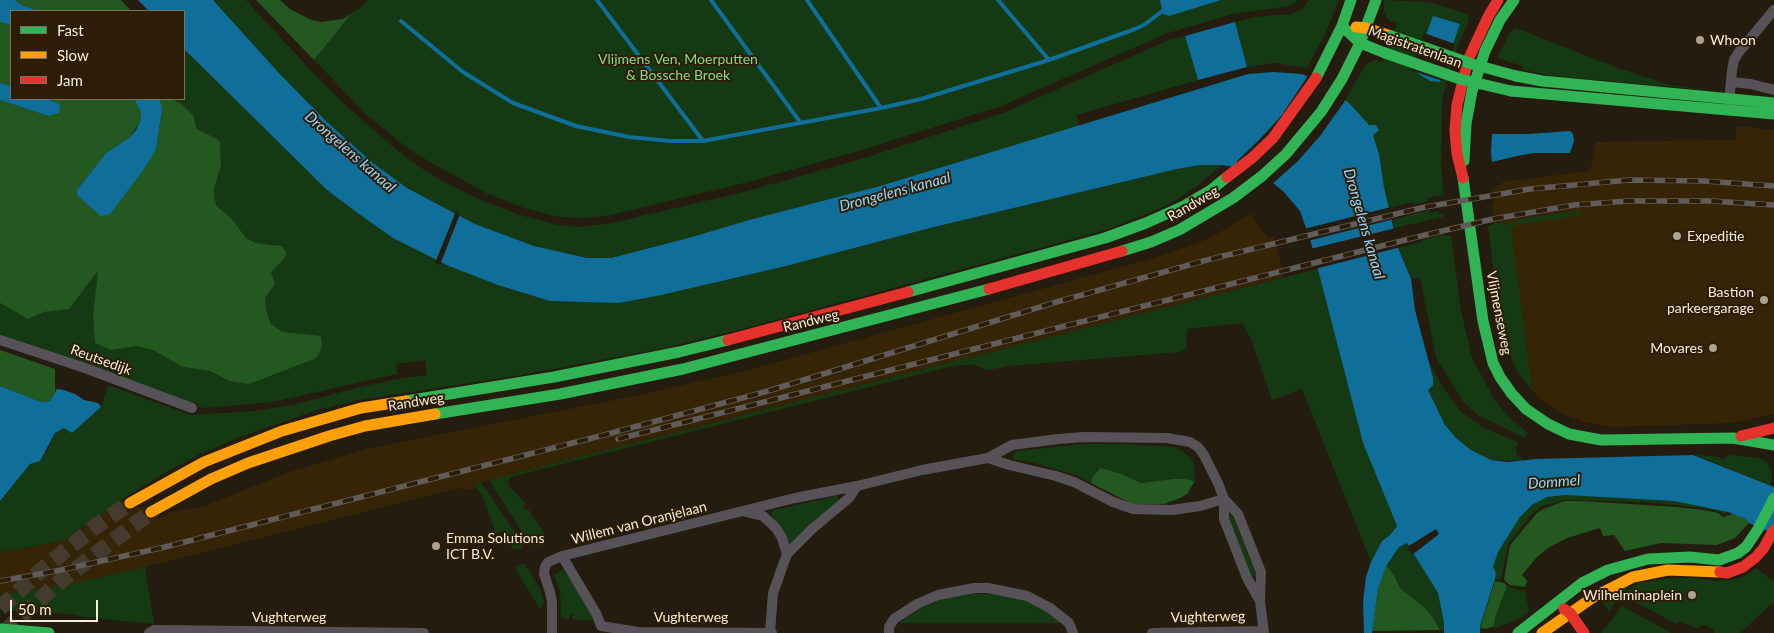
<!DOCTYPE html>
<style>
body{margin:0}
#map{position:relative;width:1774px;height:633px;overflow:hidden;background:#241c0f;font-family:Lato,sans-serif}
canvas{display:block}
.legend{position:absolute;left:10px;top:10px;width:175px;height:90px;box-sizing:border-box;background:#2d1d06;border:1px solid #7d705c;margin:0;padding:6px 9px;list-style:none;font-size:15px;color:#f6ecdd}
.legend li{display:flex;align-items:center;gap:10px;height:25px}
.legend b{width:25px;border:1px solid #7d705c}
.scale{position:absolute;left:10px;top:600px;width:88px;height:22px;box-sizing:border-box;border:2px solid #f6ecdd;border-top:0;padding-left:6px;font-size:15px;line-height:18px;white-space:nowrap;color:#f6ecdd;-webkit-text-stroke:4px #2d1d06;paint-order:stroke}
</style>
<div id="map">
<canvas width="1774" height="633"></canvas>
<ul class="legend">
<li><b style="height:6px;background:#30b455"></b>Fast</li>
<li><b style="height:6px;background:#ff9f0a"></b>Slow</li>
<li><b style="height:6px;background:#e5322d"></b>Jam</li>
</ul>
<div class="scale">50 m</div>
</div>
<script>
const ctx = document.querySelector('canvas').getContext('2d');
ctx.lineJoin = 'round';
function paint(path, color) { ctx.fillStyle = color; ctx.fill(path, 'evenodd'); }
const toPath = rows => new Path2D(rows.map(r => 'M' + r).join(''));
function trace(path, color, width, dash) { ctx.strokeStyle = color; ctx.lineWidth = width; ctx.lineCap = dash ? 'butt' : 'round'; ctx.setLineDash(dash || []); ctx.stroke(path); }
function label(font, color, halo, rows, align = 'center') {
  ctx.font = font + ' Lato,sans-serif'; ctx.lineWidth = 4; ctx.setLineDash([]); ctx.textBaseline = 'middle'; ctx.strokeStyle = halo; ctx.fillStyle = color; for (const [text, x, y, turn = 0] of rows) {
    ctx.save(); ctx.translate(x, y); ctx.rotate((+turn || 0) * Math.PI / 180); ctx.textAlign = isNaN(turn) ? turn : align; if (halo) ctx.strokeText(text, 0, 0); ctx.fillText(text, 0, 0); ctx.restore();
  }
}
const built = toPath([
 [1737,126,1774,130,1774,414,1731,423,1610,427,1583,422,1558,412,1538,397,1532,390,1530,384,1521,311,1494,225,1492,203,1495,202,1492,187,1502,185,1502,182,1590,171,1596,142,1735,140],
 [1251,214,1268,238,1274,236,1284,277,1266,283,476,484,477,488,467,490,460,488,133,570,78,582,0,595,0,552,63,541,121,500,162,517,171,512,205,506,289,472,366,449,635,396,745,371,1150,259,1208,239]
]);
const green = toPath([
 [213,0,246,0,313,73,342,102,392,146,418,166,444,182,483,201,523,216,558,225,581,227,612,223,747,191,864,158,1003,113,1171,39,1185,36,1198,80,1077,115,1079,126,880,186,749,220,692,237,611,258,587,258,534,246,475,224,407,188,373,163,327,122,278,72],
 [367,0,1298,0,1289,6,1233,14,1168,33,1001,106,862,150,744,183,611,215,584,218,560,217,524,208,486,193,423,158,398,141,366,114,314,60,352,13,360,8],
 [1309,0,1339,0,1326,32,1307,68,1274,63,1247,67,1235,22,1255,17,1292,14,1303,8],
 [1384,0,1428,2,1468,14,1469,20,1459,43,1446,84,1442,103,1441,168,1444,195,1427,198,1428,201,1413,205,1412,202,1389,208,1384,187,1379,154,1373,135,1376,125,1369,125,1345,100,1365,66,1371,61,1377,59,1378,62,1384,61,1397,23,1393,20,1391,22,1387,18,1384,12],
 [1516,28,1618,68,1669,85,1719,91,1553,76,1523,70,1523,66,1497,58,1511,31],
 [184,49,327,190,393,238,550,301,619,303,786,266,930,228,1177,169,1200,165,1222,165,1193,189,1166,206,1106,230,743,329,660,349,516,376,359,400,317,410,240,437,202,453,165,473,121,500,63,541,0,552,0,501,30,464,47,451,55,433,64,428,72,433,101,407,108,385,191,415,254,411,292,405,360,387,397,379,427,375,425,360,396,364,397,374,273,402,206,408,198,407,196,403,187,402,0,336,0,303,28,319,44,312,69,309,99,270,93,315,95,343,111,350,137,346,153,350,183,367,210,371,229,381,249,384,321,336,283,332,271,324,266,310,265,298,275,284,271,272,283,260,275,244,256,243,247,239,231,218,217,205,214,198,214,189,221,166,220,142,217,139,197,129,196,123,180,103,171,99,184,99],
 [1429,210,1430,213,1439,211,1440,214,1443,214,1443,217,1394,228,1392,220],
 [1580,210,1581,215,1515,225,1515,227,1511,228,1532,390,1517,371,1506,344,1494,274,1488,226,1502,221,1504,224,1514,223,1516,220],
 [1445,234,1445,236,1451,235,1461,311,1472,358,1495,401,1510,418,1528,433,1525,438,1478,415,1464,403,1436,358,1420,278,1411,279,1398,248,1422,242,1422,240],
 [1317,269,1321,279,1363,443,1397,526,1390,535,1382,541,1371,562,1302,389,1272,400,1251,339,1242,323,1187,329,1186,349,1180,352,1008,366,989,370,971,364,949,367,511,477,508,482,509,486,526,504,523,506,525,510,528,509,544,532,544,541,542,545,536,546,529,543,489,480],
 [1427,358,1442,386,1461,412,1486,429,1518,442,1516,447,1516,453,1524,461,1491,460,1471,450,1456,438,1445,425,1428,390,1433,378],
 [1084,444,1123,444,1175,447,1184,452,1193,461,1195,473,1195,481,1185,479,1173,479,1141,483,1121,474,1092,478,1091,483,1075,475,1030,462,1013,459,1012,454,1017,451],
 [1693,454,1719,457,1722,460,1729,455,1759,458,1766,461,1770,467,1772,480,1769,485],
 [481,482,522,543,522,548,519,550,513,549,501,531,496,534,482,495,477,488,476,484],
 [1565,495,1674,501,1728,512,1724,514,1717,511,1701,508,1646,502,1565,500,1542,506,1530,516,1508,544,1501,580,1495,579,1496,573,1493,567,1498,552,1520,517,1532,505,1540,500,1547,497],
 [837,496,839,500,836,504,811,523,793,543,790,544,772,516,772,513,774,510],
 [1232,515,1257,575,1252,577,1228,516],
 [1407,542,1438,593,1444,623,1444,630,1440,630,1432,616,1425,608,1400,588,1394,575,1386,565,1399,547],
 [520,564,525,564,539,587,544,602,540,609,515,568],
 [145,567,154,624,84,617,70,614,0,610,0,595,78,582],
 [1756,568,1774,582,1774,602,1740,633,1714,633,1715,630,1704,625,1699,626,1698,629,1679,621,1676,624,1626,597,1620,597,1609,611,1602,602,1627,585,1627,590,1638,583,1670,578,1694,578,1718,581,1732,580,1743,577],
 [563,569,594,617,594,621,572,619,573,614,570,614,569,619,561,618,561,601,559,588,554,575],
 [1507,586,1510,588,1525,591,1529,611,1519,619,1494,629,1494,617],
 [974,593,1008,596,1025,601,1047,611,1060,621,1061,623,899,623,920,609,939,600,957,595],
 [1622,606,1671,633,1601,633]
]);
const forest = toPath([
 [15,0,121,0,131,11,39,11,21,5],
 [256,0,280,0,290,9,311,20,321,22,343,19,352,13,314,60],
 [0,22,11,25,11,86,0,83],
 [48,99,134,99,141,112,140,122,129,138,106,153,77,190,156,149,162,110,158,99,171,99,180,103,193,115,197,129,217,139,220,142,221,166,214,189,214,198,217,206,231,218,247,239,256,243,282,246,286,252,286,255,283,260,271,272,275,284,265,298,266,310,271,324,283,332,321,336,322,345,319,354,314,359,249,384,229,381,210,371,183,367,153,350,137,346,111,350,95,343,93,315,98,271,69,309,44,312,28,319,0,303,0,100,48,116,54,101],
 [0,350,55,369,55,392,50,401,41,402,0,386],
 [1100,468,1121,474,1141,483,1173,479,1185,479,1195,481,1187,494,1180,498,1164,504,1132,504,1091,483,1092,478],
 [1565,501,1581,501,1677,507,1704,510,1718,513,1723,517,1733,514,1747,519,1749,523,1735,538,1717,545,1661,543,1625,551,1614,535,1603,536,1600,528,1567,538,1548,548,1537,557,1522,575,1527,581,1525,587,1510,585,1504,580,1509,550,1511,544,1537,513,1543,509],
 [1386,565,1394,575,1400,588,1425,608,1432,616,1440,630,1372,631,1378,589],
 [1495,581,1504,583,1507,586,1495,617,1494,626,1486,629,1480,628]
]);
const water = toPath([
 [0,0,15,0,21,5,39,11,11,11,11,25,0,22],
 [138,0,213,0,278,72,327,122,373,163,407,188,475,224,534,246,587,258,611,258,692,237,749,220,880,186,1248,74,1273,72,1302,74,1329,85,1350,104,1369,125,1376,125,1379,130,1373,135,1379,154,1384,187,1398,248,1411,279,1415,310,1433,378,1433,385,1428,390,1445,425,1456,438,1471,450,1491,460,1508,462,1536,459,1693,455,1774,487,1774,534,1749,523,1746,519,1728,512,1674,501,1565,495,1547,497,1532,505,1520,517,1498,552,1493,567,1496,573,1495,579,1480,626,1480,633,1444,633,1444,623,1438,593,1407,543,1399,547,1386,566,1378,589,1372,633,1364,633,1363,602,1366,577,1371,562,1382,541,1390,535,1397,526,1363,443,1310,239,1300,211,1284,192,1267,178,1240,168,1222,165,1200,165,1177,169,930,228,786,266,661,295,619,303,550,301,498,285,449,266,393,238,359,214,327,190,184,49,184,11,149,11],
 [1160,0,1221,0,1169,16,1163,14],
 [1433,16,1460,24,1440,82,1430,81,1416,72,1414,68],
 [1235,22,1247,67,1198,80,1185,36],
 [0,83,11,86,11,99,48,99,59,104,60,109,59,113,48,116,0,100],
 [134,99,158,99,160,100,162,110,156,149,144,169,110,214,101,216,77,195,77,190,106,153,129,138,136,130,140,122,141,112],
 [1570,131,1573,134,1574,141,1570,153,1534,153,1517,156,1492,162,1491,151,1492,134,1528,134],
 [0,386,41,402,50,401,57,389,64,390,75,394,84,400,98,403,101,407,72,433,64,428,55,433,40,461,30,464,0,501]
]);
const pier = toPath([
 [1424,33,1455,44,1443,81,1413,71,1412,67],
 [1309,74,1330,83,1347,98,1337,112,1320,136,1298,161,1271,185,1265,180,1239,170,1237,161,1259,140,1282,115],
 [1391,207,1394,219,1308,241,1304,229],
 [456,211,460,214,440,265,435,263],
 [1396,228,1401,247,1315,269,1310,249],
 [1436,529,1439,534,1412,555,1407,547]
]);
const stream = toPath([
 [597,0,703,141],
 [711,0,800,122],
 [807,0,881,108],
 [998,0,1049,60],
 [401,21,463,72,513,103,576,126,629,137,670,141,703,141,881,108,921,99,1049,60,1135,29,1144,25,1165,9]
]);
const primaryTunnel = toPath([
 [0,608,46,566,96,526,130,503],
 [4,633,21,616,63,579,151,512]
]);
const street = toPath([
 [1731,82,1751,84,1774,90],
 [1729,104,1732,70,1734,60,1739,52,1774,10],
 [0,340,82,367,192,408],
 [988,458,1009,465,1056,476,1074,482,1113,502,1133,509,1172,510,1200,506,1224,499],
 [1224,499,1238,514,1261,572,1260,601,1264,633],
 [746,512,763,516,776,528,782,538,787,554],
 [562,556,597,615,601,626,638,632,772,633],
 [149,633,154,630,424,633],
 [552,633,552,602,550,592,544,574,545,567,548,562,562,556,795,498,857,486,922,470,988,458,1012,445,1058,439,1084,437,1167,438,1190,442,1198,447,1204,455,1218,483,1224,499,1224,519,1247,578,1260,601],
 [770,633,773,593,787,554,812,529,849,498,857,486],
 [889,633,889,627,894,619,917,604,938,595,974,588,988,588,1027,596,1050,608,1069,623,1073,633],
 [1152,633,1264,631]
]);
const fast = toPath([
 [1342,26,1360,43,1385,53],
 [1516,76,1542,81,1774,103],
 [1316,78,1342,26,1351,0],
 [1511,91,1774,114],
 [1464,161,1466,124,1472,91,1485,51,1500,20,1514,0],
 [1463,178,1483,321,1493,363,1500,377,1512,394,1526,409,1548,424,1569,434,1601,440,1733,438,1774,445],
 [1122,251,1151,242,1179,230,1233,198,1262,176,1286,154,1321,112,1342,79,1360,43,1376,0],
 [908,292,1105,238,1146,223,1184,206,1211,190,1227,177],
 [406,401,554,377,679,352,728,340],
 [435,414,560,394,683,369,989,289],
 [0,629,49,633],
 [1518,633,1582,583,1608,570,1648,559,1690,557,1719,560,1738,553,1746,547,1758,529,1774,498]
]);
const slow = toPath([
 [1356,27,1366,28,1391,36],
 [130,503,204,462,282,431,361,408,406,401],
 [151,512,211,479,248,463,329,436,365,426,435,414],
 [1542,633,1592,598,1633,577,1668,570,1720,572]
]);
const jam = toPath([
 [1227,177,1252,158,1273,138,1316,78],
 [1463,178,1457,154,1455,131,1457,105,1468,60,1488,17,1498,0],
 [989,289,1122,251],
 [728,340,908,292],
 [1741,436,1774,428],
 [1720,572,1727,573,1743,567,1756,557,1763,549,1774,530],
 [1564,609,1570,613,1584,633]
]);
const rail = toPath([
 [618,439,1417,237,1493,219,1574,205,1628,201,1712,201,1774,205],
 [0,581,56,571,165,547,608,434,768,391,1053,303,1207,260,1425,207,1530,189,1629,180,1704,181,1774,186]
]);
const fastBridge = toPath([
 [1391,36,1472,64,1516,76],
 [1385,53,1460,79,1511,91]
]);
const markers = [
 [1700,40,5,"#aca395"],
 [1677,236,5,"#aca395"],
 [1764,300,5,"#aca395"],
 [1713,348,5,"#aca395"],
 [436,546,5,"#aca395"],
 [1692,595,5,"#aca395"]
];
const poiNames = [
 ["Whoon",1710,40],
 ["Expeditie",1687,236],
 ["Bastion",1754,292,"right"],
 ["parkeergarage",1754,308,"right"],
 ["Movares",1703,348,"right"],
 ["Emma Solutions",446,538],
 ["ICT B.V.",446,554],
 ["Wilhelminaplein",1682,595,"right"]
];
const streetNames = [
 ["Magistratenlaan",1415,47,20],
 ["Randweg",1193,204,-30],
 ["Vlijmenseweg",1499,313,79],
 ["Randweg",811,321,-14],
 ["Reutsedijk",101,360,20],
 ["Randweg",416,402,-9],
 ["Willem van Oranjelaan",639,523,-14],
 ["Vughterweg",289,617],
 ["Vughterweg",691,617],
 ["Vughterweg",1208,617,-1]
];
const parkNames = [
 ["Vlijmens Ven, Moerputten",678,59],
 ["& Bossche Broek",678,75]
];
const waterNames = [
 ["Drongelens kanaal",350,152,41],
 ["Drongelens kanaal",895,192,-15],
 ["Drongelens kanaal",1364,224,74],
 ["Dommel",1554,482,-4]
];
paint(built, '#362406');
paint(green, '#153913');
paint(forest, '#235921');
paint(water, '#0f6f9a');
paint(pier, '#241c0f');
trace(stream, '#0f6f9a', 4);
trace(primaryTunnel, '#443b2e', 16, [16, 8]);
trace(street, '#575258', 10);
trace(fast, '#30b455', 11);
trace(slow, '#ff9f0a', 11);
trace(jam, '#e5322d', 11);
trace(rail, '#605c5a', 5.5);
trace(rail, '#2d1d06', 4, [11]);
trace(fastBridge, '#30b455', 11);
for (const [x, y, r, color] of markers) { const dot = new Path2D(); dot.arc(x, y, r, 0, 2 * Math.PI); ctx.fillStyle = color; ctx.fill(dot); trace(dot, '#2d1d06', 2); }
label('14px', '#f6ecdd', '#2d1d06', poiNames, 'left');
label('14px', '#f6ecdd', '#2d1d06', streetNames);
label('14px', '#84d983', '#2d1d06', parkNames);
label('italic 15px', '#95d5fe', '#2d1d06', waterNames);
</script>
